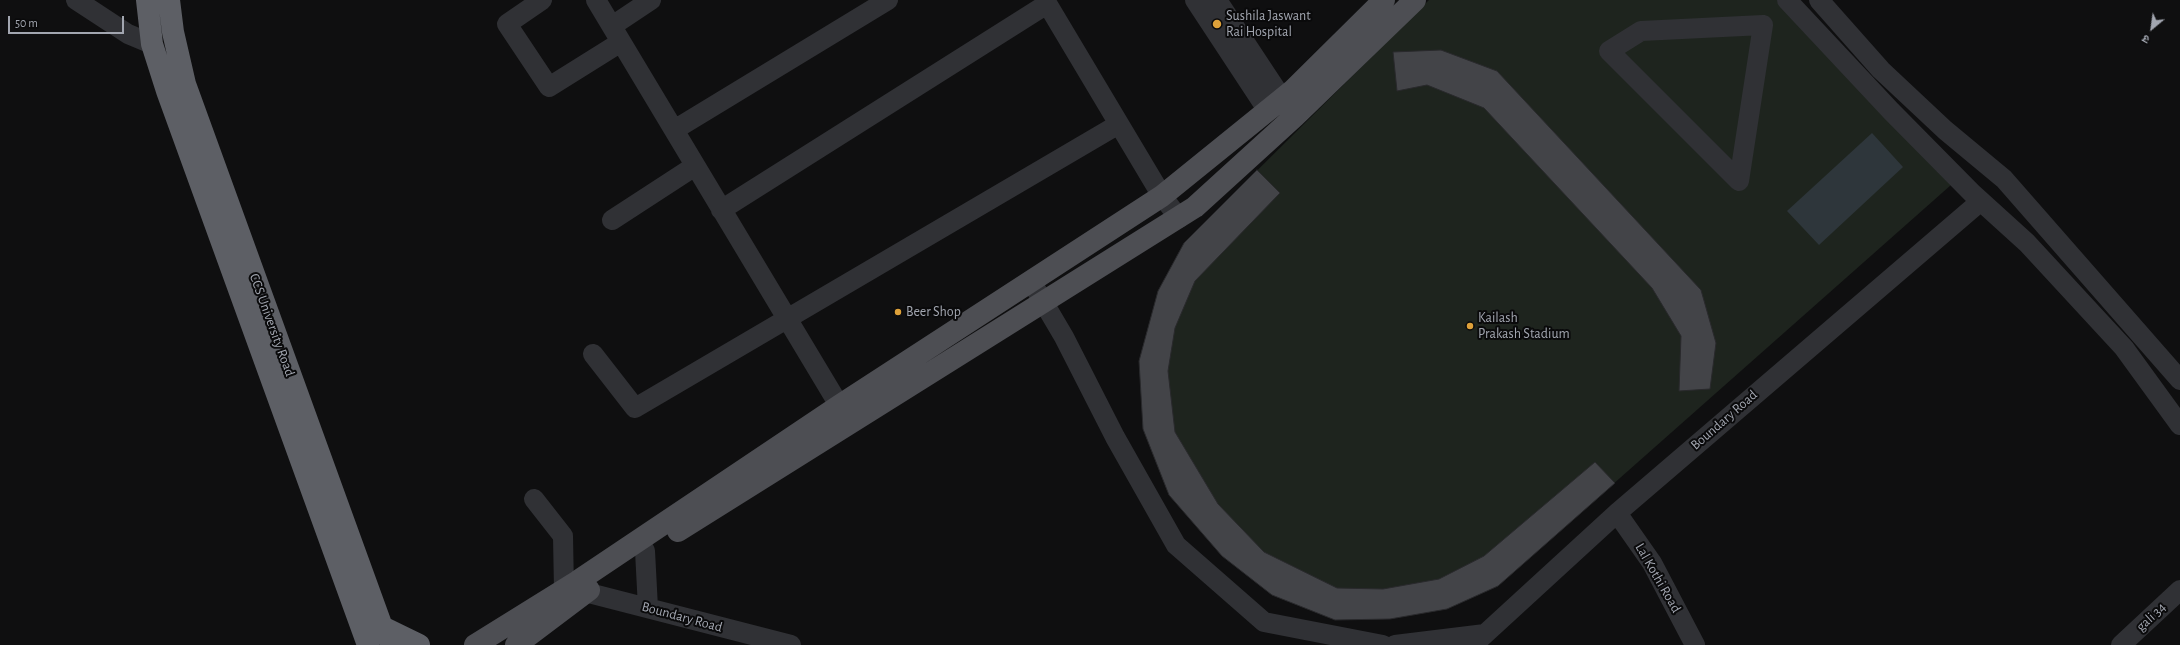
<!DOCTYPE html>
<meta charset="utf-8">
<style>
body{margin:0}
#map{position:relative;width:2180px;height:645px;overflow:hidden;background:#0f0f10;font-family:"Alegreya Sans","Noto Sans Devanagari",sans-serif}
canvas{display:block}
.north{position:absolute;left:2132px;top:8px;width:40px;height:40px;-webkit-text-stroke:3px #0a0a0b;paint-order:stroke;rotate:209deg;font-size:11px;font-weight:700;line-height:16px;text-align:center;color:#a2a6b0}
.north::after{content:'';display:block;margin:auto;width:14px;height:18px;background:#a2a6b0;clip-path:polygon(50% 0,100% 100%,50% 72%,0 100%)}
.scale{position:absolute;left:8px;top:16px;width:116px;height:18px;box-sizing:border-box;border:2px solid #a2a6b0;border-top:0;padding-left:5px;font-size:12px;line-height:14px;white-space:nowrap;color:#a2a6b0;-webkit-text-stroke:3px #0a0a0b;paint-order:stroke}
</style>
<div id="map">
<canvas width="2180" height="645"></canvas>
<div class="north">उ</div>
<div class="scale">50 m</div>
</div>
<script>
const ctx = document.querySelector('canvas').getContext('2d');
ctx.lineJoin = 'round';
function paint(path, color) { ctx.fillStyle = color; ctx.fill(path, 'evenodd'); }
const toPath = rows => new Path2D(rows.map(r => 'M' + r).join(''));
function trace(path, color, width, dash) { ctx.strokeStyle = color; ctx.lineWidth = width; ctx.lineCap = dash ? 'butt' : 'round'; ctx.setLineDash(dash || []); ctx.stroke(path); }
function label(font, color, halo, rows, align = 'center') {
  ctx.font = font + ' "Alegreya Sans",sans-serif'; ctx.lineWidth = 4; ctx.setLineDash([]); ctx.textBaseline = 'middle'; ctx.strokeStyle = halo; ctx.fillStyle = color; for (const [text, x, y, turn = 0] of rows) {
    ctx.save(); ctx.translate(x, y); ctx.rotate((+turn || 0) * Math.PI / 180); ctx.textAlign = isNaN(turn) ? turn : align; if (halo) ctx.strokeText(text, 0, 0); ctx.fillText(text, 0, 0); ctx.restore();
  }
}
const green = toPath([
 [1429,0,1777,0,1951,185,1498,586,1447,609,1390,619,1335,620,1272,595,1222,556,1169,495,1143,429,1139,361,1158,291,1184,243]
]);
const water = toPath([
 [1872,133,1903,167,1819,245,1787,211]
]);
const building = toPath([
 [1441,50,1497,71,1701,290,1716,343,1710,389,1679,391,1681,336,1652,288,1484,108,1427,85,1397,91,1393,52,1441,50],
 [1257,170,1280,193,1195,281,1175,328,1168,371,1175,432,1218,504,1264,552,1337,588,1383,589,1439,579,1484,556,1595,462,1615,483,1498,586,1447,609,1390,619,1335,620,1272,595,1222,556,1169,495,1143,429,1139,361,1158,291,1184,243,1257,170]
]);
const minor = toPath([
 [76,0,128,34,152,44],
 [542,0,507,24,549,87,621,42],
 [596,0,848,420],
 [1045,0,1162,196,1179,218],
 [1195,0,1268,111],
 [1217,0,1291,112],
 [1787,0,1891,111,1973,194,2027,243,2124,348,2180,425],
 [1819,0,1881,70,1945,130,2004,179,2180,380],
 [1763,25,1739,181,1609,51,1641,31,1763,25],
 [612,26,651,0],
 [674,130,888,0],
 [721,210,1047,4],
 [612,220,695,166],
 [1031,281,1064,337,1115,437,1176,545,1264,622,1383,645],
 [593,354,635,408,1119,124],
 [534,499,563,536,564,590],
 [1617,513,1652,563,1695,645],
 [639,540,645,551,648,608],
 [578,581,585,592,791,645],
 [1395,645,1485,634],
 [1473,645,1617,513,1981,201],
 [2121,645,2180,590]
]);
const major = toPath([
 [678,531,1195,207,1295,116,1415,0],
 [475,645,578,581,839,406,1162,196,1293,90,1384,0],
 [516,645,589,590]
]);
const highway = toPath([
 [147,0,152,44,167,91,368,645],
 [169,0,173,32,185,84,382,627,392,645],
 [382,627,419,645]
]);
const markers = [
 [1217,24,5,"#dea13a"],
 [898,312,4,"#dea13a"],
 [1470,326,4,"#dea13a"]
];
const poiNames = [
 ["Sushila Jaswant",1226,16],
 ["Rai Hospital",1226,32],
 ["Beer Shop",906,312],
 ["Kailash",1478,318],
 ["Prakash Stadium",1478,334]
];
const streetNames = [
 ["CCS University Road",272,325,70],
 ["Boundary Road",1724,420,-41],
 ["Lal Kothi Road",1658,578,60],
 ["Boundary Road",682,617,15],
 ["gali 34",2151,617,-43]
];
paint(green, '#1e241e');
paint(water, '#2e363b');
paint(building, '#434448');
trace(building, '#29292c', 1);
trace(minor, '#303135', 20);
trace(major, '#4d4e53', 22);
trace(highway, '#5d5f65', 22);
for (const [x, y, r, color] of markers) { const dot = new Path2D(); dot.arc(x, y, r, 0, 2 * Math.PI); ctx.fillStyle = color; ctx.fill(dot); trace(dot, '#0a0a0b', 1.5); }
label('14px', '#a2a6b0', '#0a0a0b', poiNames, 'left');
label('14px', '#a2a6b0', '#0a0a0b', streetNames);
</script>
